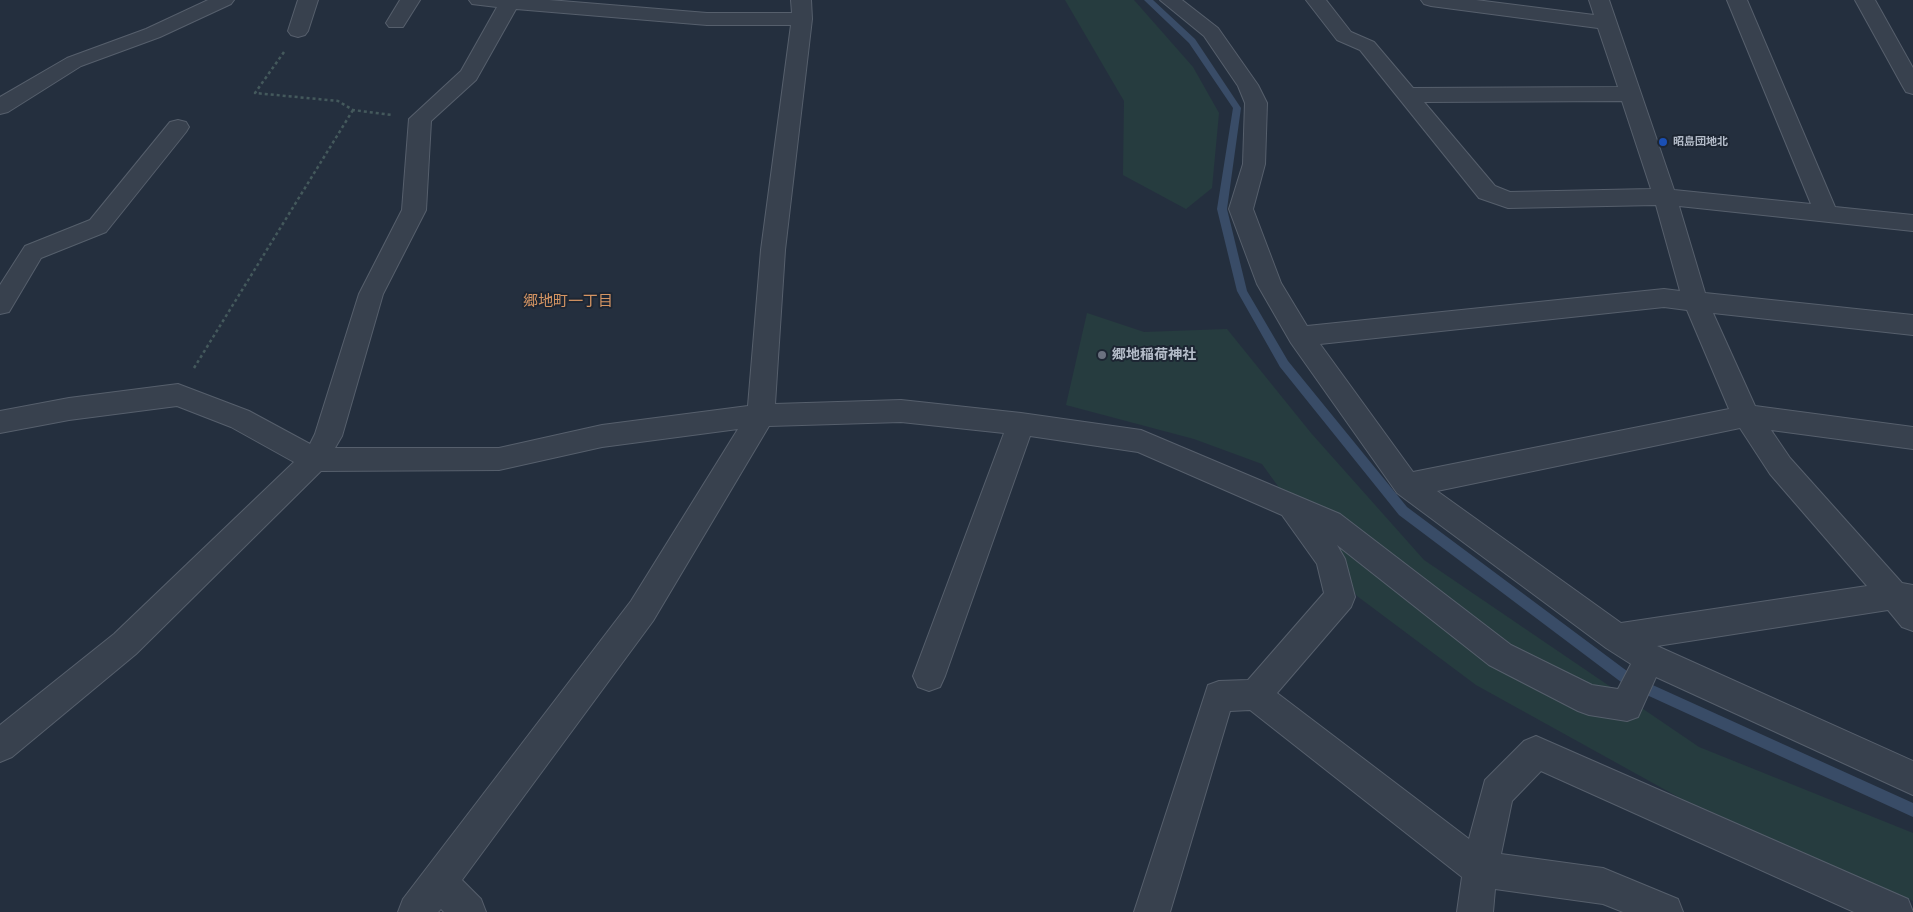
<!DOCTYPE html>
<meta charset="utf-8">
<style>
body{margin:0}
canvas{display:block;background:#242f3e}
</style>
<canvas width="1913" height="912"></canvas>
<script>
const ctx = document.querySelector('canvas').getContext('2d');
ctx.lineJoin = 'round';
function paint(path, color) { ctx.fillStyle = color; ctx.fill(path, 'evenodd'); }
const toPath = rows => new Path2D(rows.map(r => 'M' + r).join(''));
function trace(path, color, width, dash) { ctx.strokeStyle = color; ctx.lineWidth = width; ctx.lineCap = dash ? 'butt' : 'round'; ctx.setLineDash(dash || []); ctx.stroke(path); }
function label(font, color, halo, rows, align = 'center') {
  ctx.font = font + ' "Public Sans","Noto Sans JP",sans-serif'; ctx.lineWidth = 4; ctx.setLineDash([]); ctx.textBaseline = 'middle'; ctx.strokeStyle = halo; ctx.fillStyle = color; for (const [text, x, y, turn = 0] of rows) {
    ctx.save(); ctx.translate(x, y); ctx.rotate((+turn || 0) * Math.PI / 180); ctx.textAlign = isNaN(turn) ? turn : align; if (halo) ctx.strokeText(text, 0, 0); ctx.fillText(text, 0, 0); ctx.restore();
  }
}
const green = toPath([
 [1065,0,1134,0,1193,67,1219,113,1212,188,1186,209,1123,175,1124,101],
 [1087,313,1144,332,1227,329,1311,433,1424,560,1699,747,1913,833,1913,901,1680,798,1476,685,1357,596,1262,464,1194,439,1066,405]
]);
const stream = toPath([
 [1144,0,1153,0,1195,39,1241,108,1227,209,1247,291,1288,361,1407,507,1635,677,1913,803,1913,817,1625,685,1399,515,1280,367,1237,291,1217,209,1233,108,1189,43,1144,0]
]);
const path = toPath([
 [284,52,255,93,338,101,353,110,392,115],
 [194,368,353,110]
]);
const minor = toPath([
 [208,0,234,0,231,4,160,37,81,66,8,112,0,114,0,97,67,58,146,29,208,0],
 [298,0,318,0,308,31,305,35,298,37,291,35,288,31,298,0],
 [400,0,420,0,403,27,389,27,386,23,400,0],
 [469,0,549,0,707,13,792,13,791,0,811,0,812,19,785,250,775,404,901,400,1021,413,1141,430,1340,514,1511,645,1592,685,1618,689,1631,664,1606,648,1397,493,1291,343,1257,284,1229,209,1243,164,1245,103,1238,86,1204,36,1160,0,1182,0,1218,28,1258,85,1267,103,1265,164,1253,209,1281,283,1307,326,1664,289,1680,291,1656,205,1508,208,1479,198,1360,50,1337,40,1306,0,1326,0,1351,32,1374,42,1413,88,1618,87,1598,28,1431,6,1424,4,1421,0,1476,0,1594,15,1589,0,1609,0,1674,190,1811,204,1727,0,1747,0,1835,207,1913,215,1913,231,1679,206,1705,293,1913,315,1913,335,1713,313,1755,406,1913,427,1913,449,1771,430,1790,458,1902,583,1913,585,1913,631,1902,627,1888,610,1657,646,1913,761,1913,795,1656,677,1638,717,1627,721,1589,715,1578,711,1489,665,1337,545,1345,559,1355,597,1351,607,1277,693,1469,839,1485,780,1524,741,1536,736,1908,899,1913,912,1854,912,1541,771,1512,801,1501,854,1603,868,1678,899,1683,912,1623,912,1603,904,1495,889,1493,912,1457,912,1462,877,1250,710,1230,711,1170,912,1134,912,1208,685,1219,681,1248,680,1324,593,1317,564,1282,515,1138,452,1030,436,945,676,940,687,929,691,918,687,913,676,1004,433,901,422,769,426,653,621,462,880,481,899,486,912,444,912,441,909,438,912,398,912,403,899,631,601,738,429,602,447,499,470,321,471,136,654,12,757,0,762,0,725,114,634,294,462,231,427,177,406,69,420,0,433,0,411,69,398,178,384,249,411,310,444,315,434,359,294,402,210,409,119,461,71,497,7,472,4,469,0],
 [516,9,707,25,791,25,761,250,748,406,602,425,499,448,335,448,342,436,383,294,426,210,431,121,476,80,516,9],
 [1622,101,1651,189,1510,192,1495,186,1424,102,1622,101],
 [1664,307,1687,310,1729,409,1413,472,1320,344,1664,307],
 [1740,428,1770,474,1867,586,1621,623,1437,491,1740,428],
 [1855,0,1875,0,1913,68,1913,94,1906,92,1903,87,1855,0],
 [178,120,186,122,189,127,186,132,106,232,41,258,9,312,0,314,0,285,25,246,90,220,170,122,178,120]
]);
const markers = [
 [1663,142,5,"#1a4fb4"],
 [1102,355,5,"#6b7280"]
];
const farPoinames = [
 ["昭島団地北",1673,142]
];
const poiNames = [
 ["郷地稲荷神社",1112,355]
];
const neighbourhoodNames = [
 ["郷地町一丁目",568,301]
];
paint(green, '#263c3f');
paint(stream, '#394c67');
trace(minor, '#565f6c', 2);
trace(path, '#44595c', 2.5, [3, 3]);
paint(minor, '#38414e');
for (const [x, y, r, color] of markers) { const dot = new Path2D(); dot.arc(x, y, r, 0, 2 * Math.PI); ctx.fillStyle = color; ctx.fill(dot); trace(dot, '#1d2633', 2); }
label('bold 11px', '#b4bcc9', '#1d2633', farPoinames, 'left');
label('bold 14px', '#b4bcc9', '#1d2633', poiNames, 'left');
label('15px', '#d59563', '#1d2633', neighbourhoodNames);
</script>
